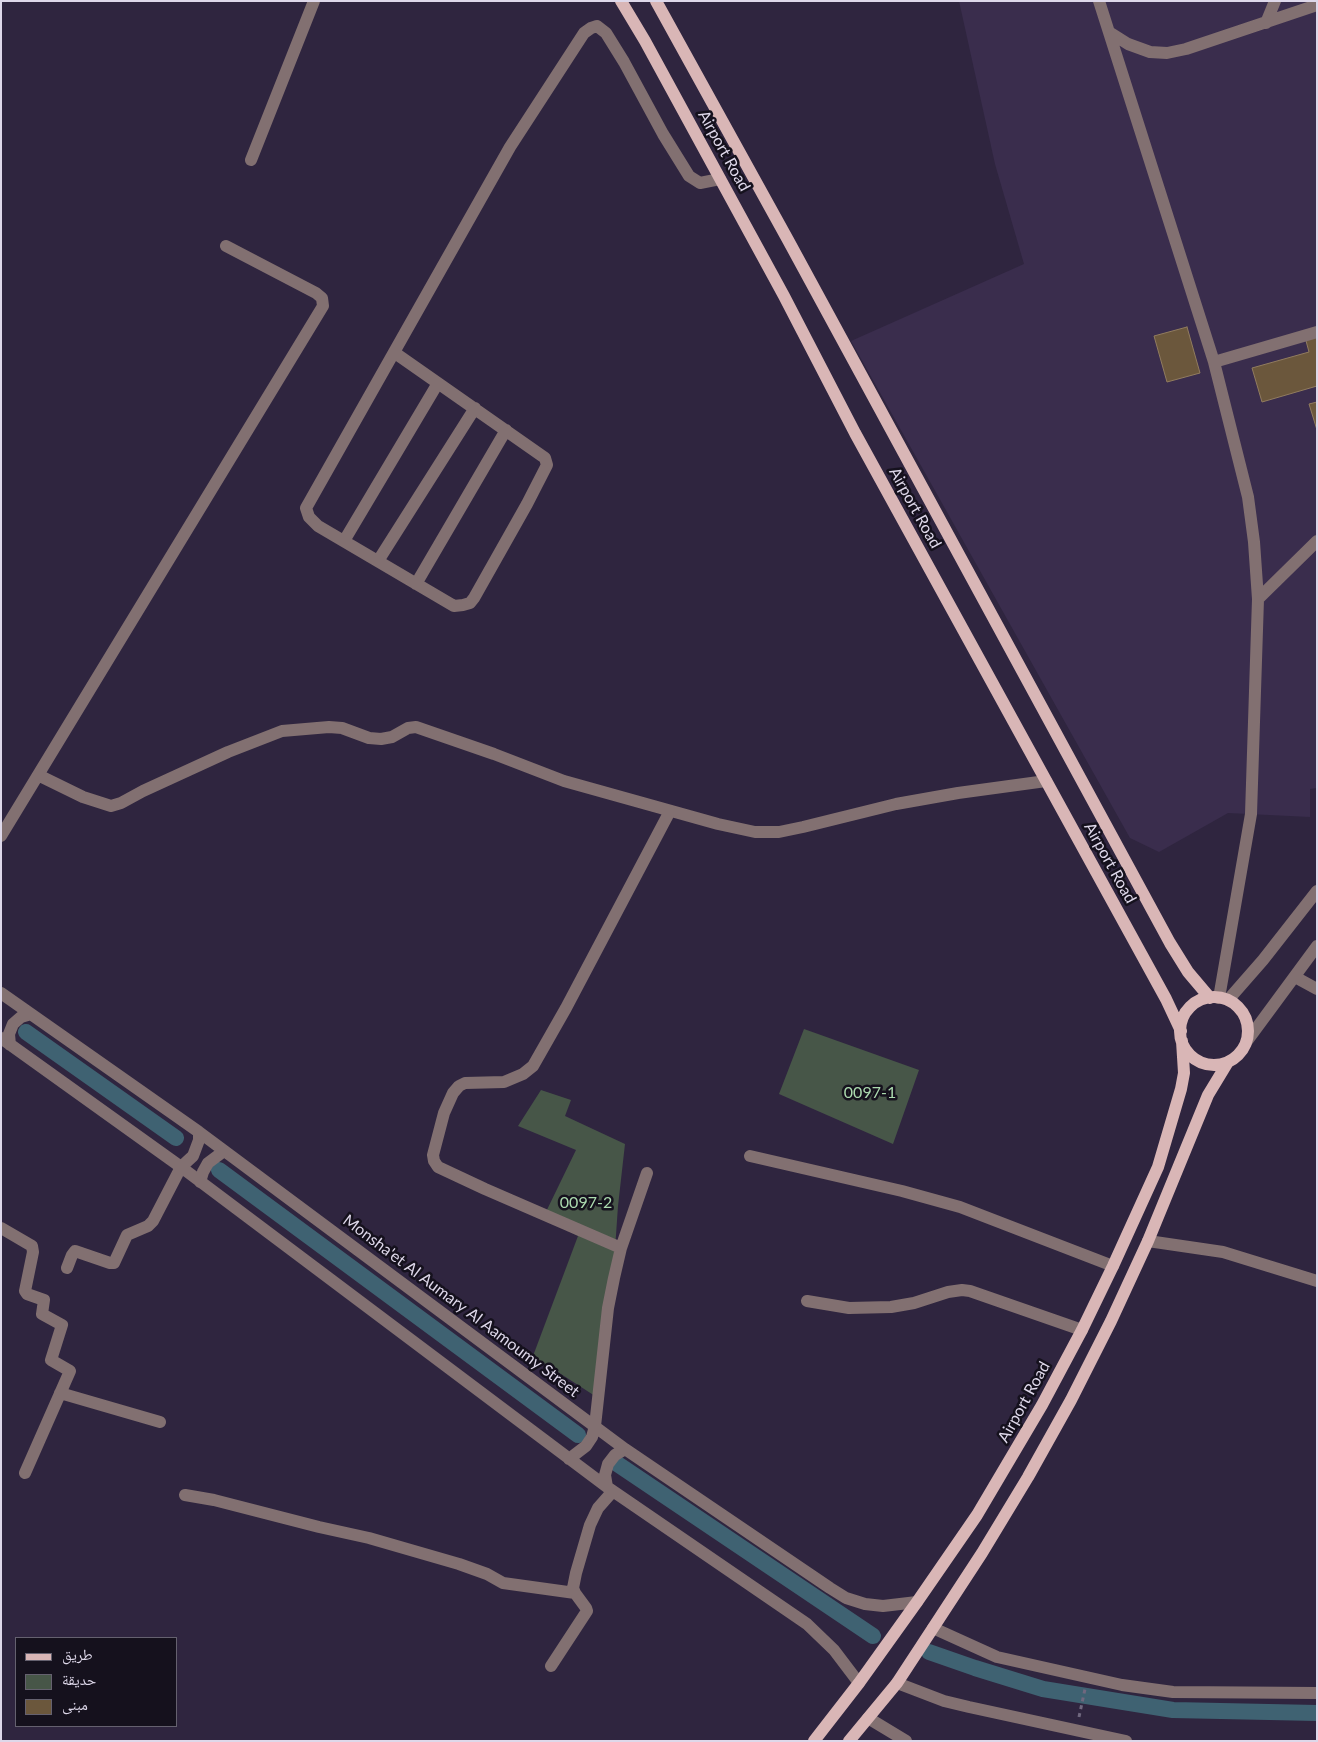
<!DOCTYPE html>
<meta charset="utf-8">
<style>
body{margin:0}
#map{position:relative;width:1318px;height:1742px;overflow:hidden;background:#2f253f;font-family:Lato,"Noto Naskh Arabic",sans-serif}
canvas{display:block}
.frame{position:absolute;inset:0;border:2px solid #ded8ea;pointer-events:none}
.legend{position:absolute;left:15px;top:1637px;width:162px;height:90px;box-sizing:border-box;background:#15111d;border:1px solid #65616f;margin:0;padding:6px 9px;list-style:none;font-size:15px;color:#ded8ea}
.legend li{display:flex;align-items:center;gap:10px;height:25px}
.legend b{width:25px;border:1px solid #65616f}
</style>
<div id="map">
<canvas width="1318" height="1742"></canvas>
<div class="frame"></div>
<ul class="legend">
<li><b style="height:6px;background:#d9b6b6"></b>طريق</li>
<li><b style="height:14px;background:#475648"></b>حديقة</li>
<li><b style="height:14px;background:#6b573c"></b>مبنى</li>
</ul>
</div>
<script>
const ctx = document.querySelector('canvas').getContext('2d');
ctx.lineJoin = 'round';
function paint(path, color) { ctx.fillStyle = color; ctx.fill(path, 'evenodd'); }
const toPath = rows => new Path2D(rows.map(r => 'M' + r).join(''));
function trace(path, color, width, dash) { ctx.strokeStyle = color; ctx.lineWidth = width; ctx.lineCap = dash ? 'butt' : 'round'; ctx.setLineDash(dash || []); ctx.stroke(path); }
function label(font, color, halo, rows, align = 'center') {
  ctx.font = font + ' Lato,sans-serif'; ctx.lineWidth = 5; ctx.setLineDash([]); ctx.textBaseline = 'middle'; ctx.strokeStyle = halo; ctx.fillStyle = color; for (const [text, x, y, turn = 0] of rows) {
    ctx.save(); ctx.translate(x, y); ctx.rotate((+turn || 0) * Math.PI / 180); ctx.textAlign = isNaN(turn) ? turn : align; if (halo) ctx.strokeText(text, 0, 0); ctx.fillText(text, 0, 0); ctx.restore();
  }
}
const built = toPath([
 [959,1,1317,1,1317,788,1310,789,1310,817,1228,813,1159,852,1130,838,851,341,1024,264,995,164]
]);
const green = toPath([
 [804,1029,919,1070,893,1144,779,1094],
 [541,1090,571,1100,565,1116,625,1144,618,1206,614,1264,595,1396,533,1356,578,1236,543,1218,576,1150,518,1126]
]);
const canal = toPath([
 [26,1032,176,1138],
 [219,1170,578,1435],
 [616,1463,873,1636],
 [929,1652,975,1668,1043,1689,1173,1710,1317,1713]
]);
const building = toPath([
 [1187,327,1200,373,1167,382,1154,336,1187,327],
 [1317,334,1317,386,1262,402,1252,368,1309,352,1305,337,1317,334],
 [1317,402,1317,430,1309,404,1317,402]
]);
const path = toPath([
 [1079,1717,1085,1689]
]);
const minor = toPath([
 [1099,1,1214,362,1248,497,1254,542,1258,599,1251,814,1219,998],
 [1266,23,1275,1],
 [1109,32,1128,44,1150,52,1167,53,1186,49,1317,5],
 [251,160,314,1],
 [395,353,545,458,547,465,527,504,474,598,470,603,463,605,454,606,318,526,309,517,306,508,510,147,584,33,591,28,597,26,606,33,624,62,663,134,689,176,700,183,720,179],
 [1214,362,1317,332],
 [344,541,438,383],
 [378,561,475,408],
 [416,584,506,430],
 [1258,599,1317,541],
 [38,775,83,797,111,806,121,803,143,791,228,752,282,731,329,727,342,728,369,738,381,739,392,737,408,728,416,727,494,754,564,781,718,824,755,832,779,832,803,827,896,804,958,793,1046,781],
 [1,836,323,306,322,298,316,293,226,246],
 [1295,977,1317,989],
 [1,993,199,1132,625,1449,830,1588,846,1598,865,1604,883,1606,917,1602],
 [1228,1000,1263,960,1317,891],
 [1,1038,181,1167,607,1487,807,1624,834,1650,859,1683],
 [1247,1041,1317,946],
 [10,1045,9,1034,13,1024,21,1017,31,1014],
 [750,1156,902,1191,960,1207,1113,1266],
 [200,1182,203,1172,208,1163,224,1151],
 [1,1228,32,1246,33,1252,25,1291,27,1294,44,1300,42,1314,62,1325,51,1360,70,1371,25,1473],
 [1148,1241,1223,1252,1317,1281],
 [621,1248,485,1189,438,1167,434,1161,433,1155,444,1113,453,1093,459,1086,465,1083,504,1082,523,1074,533,1066,566,1008,670,811],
 [67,1268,72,1255,75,1251,110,1263,114,1263,127,1235,148,1226,153,1221,181,1167,193,1156,199,1140,199,1132],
 [807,1301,849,1308,891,1307,914,1303,948,1292,962,1290,970,1291,1082,1330],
 [60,1393,160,1422],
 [569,1459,586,1446,592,1437,595,1426,608,1308,614,1278,621,1248,647,1173],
 [607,1487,605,1475,608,1464,615,1455,625,1449],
 [185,1495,214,1500,319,1527,369,1538,459,1564,487,1574,503,1583,575,1593],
 [933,1628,997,1657,1122,1685,1173,1692,1317,1693],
 [551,1666,587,1611,586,1608,575,1593,573,1588,576,1573,590,1525,598,1508,613,1491],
 [897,1683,944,1701,969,1707,1126,1741],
 [868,1718,906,1741]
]);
const major = toPath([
 [621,1,645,41,784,296,855,433,1166,999,1181,1031],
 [656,1,788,240,1170,943,1188,972,1210,998],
 '1180 1031a34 34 0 1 1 68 0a34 34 0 1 1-68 0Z',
 [814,1741,859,1683,917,1602,977,1515,1042,1405,1082,1330,1113,1266,1158,1167,1181,1089,1184,1073,1182,1041],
 [849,1741,897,1683,933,1628,982,1553,1028,1477,1071,1400,1111,1321,1148,1241,1208,1095,1228,1062]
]);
const streetNames = [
 ["Airport Road",724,151,61],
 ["Airport Road",915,508,61],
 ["Airport Road",1110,863,61],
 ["Monsha'et Al Aumary Al Aamoumy Street",461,1306,37],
 ["Airport Road",1024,1402,-61]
];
const parkNames = [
 ["0097-1",870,1093],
 ["0097-2",586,1203]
];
paint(built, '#3a2d4d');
paint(green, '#475648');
trace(canal, '#3f6272', 16);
paint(building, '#6b573c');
trace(building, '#917c5f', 1);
trace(path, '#70687f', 3, [4, 4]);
trace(minor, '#827071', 12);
trace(major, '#d9b6b6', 12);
label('16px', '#ded8ea', '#15111d', streetNames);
label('16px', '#acdbaf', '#15111d', parkNames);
</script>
